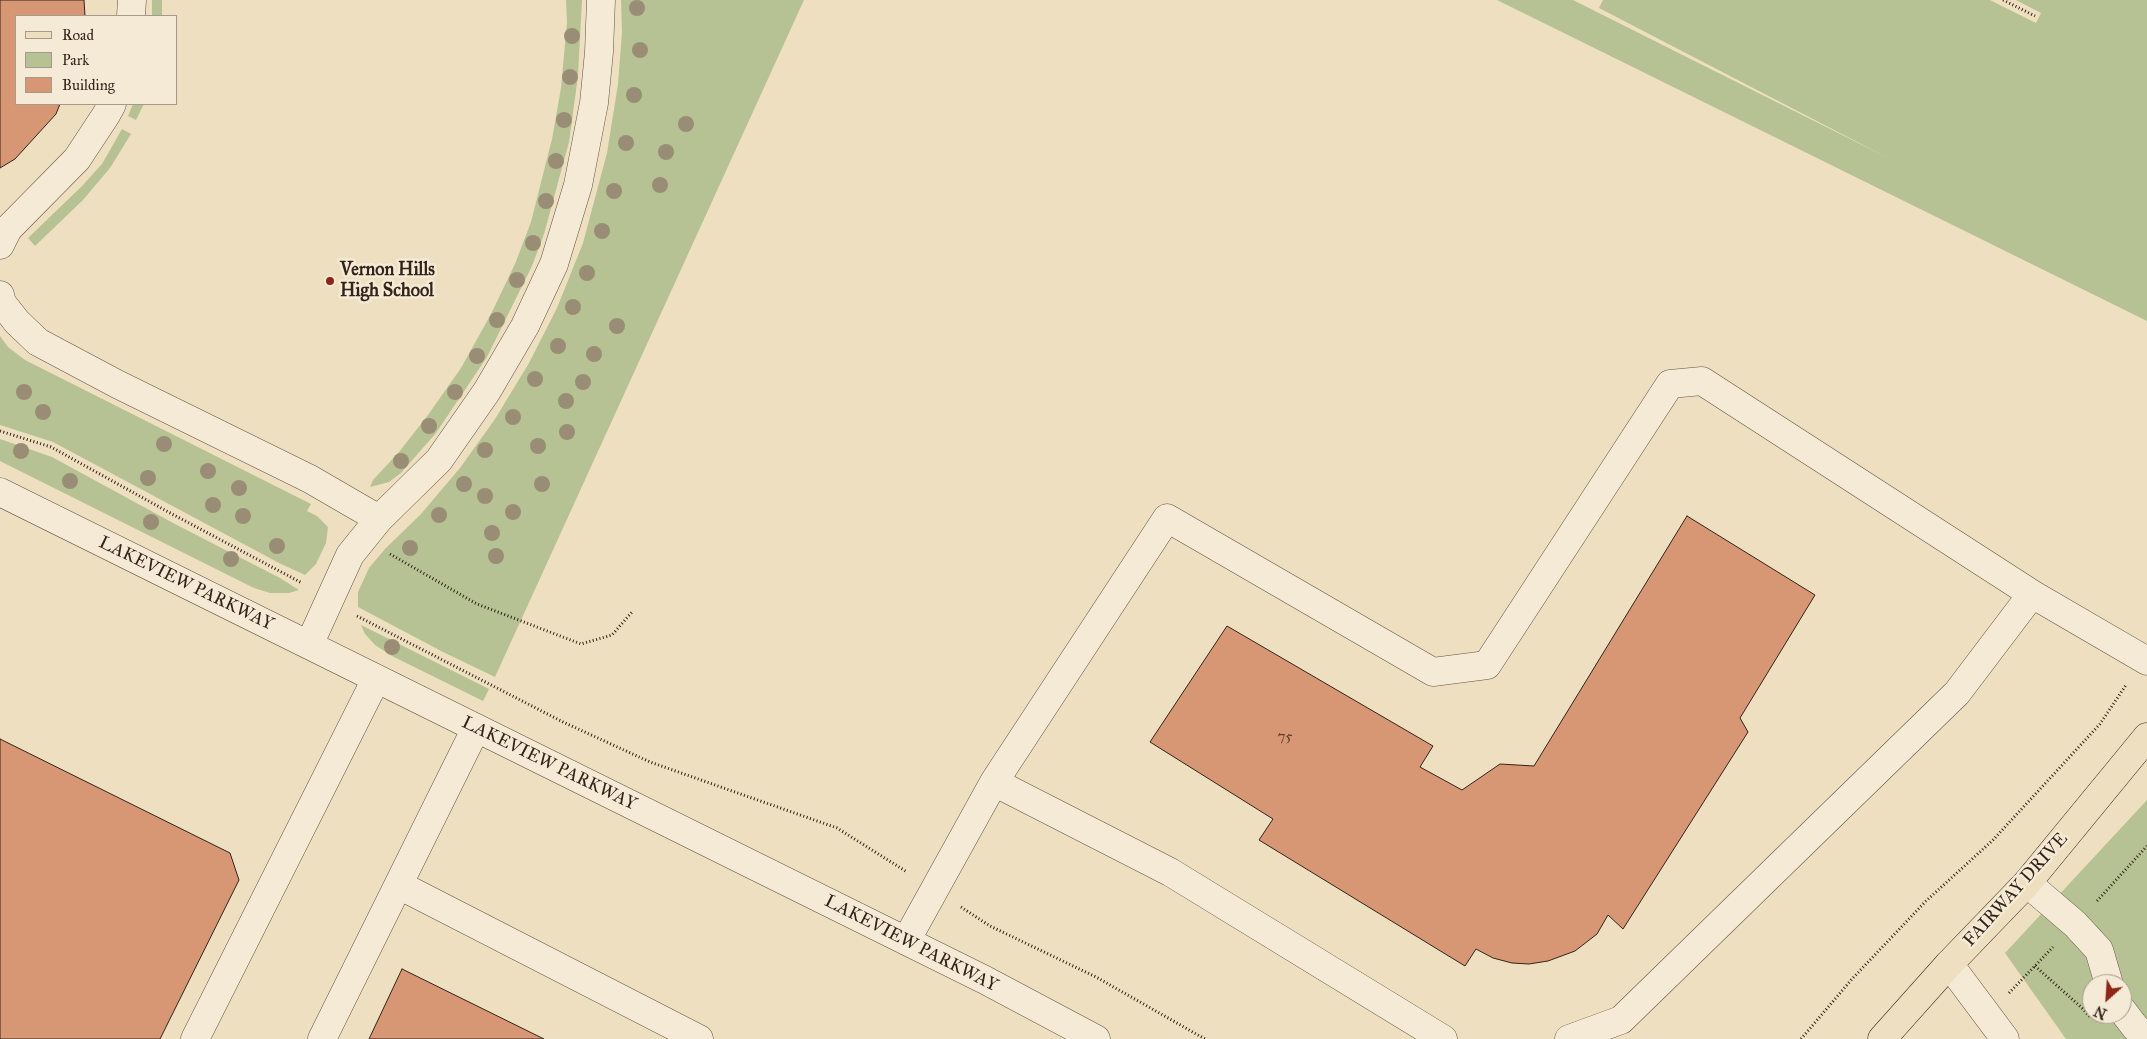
<!DOCTYPE html>
<style>
body{margin:0}
#map{position:relative;width:2147px;height:1039px;overflow:hidden;background:#eedfc0;font-family:"IM FELL Great Primer",serif}
canvas{display:block}
.legend{position:absolute;left:15px;top:15px;width:162px;height:90px;box-sizing:border-box;background:#f4ead6;border:1px solid #a69b8b;margin:0;padding:6px 9px;list-style:none;font-size:15px;color:#32241a}
.legend li{display:flex;align-items:center;gap:10px;height:25px}
.legend b{width:25px;border:1px solid #a69b8b}
.north{position:absolute;left:2082px;top:974px;width:50px;height:50px;box-sizing:border-box;background:#f4ead6;border:1px solid #a69b8b;border-radius:50%;rotate:206deg;font-size:14px;font-weight:700;line-height:20px;text-align:center;color:#32241a}
.north::after{content:'';display:block;margin:auto;width:18px;height:22px;background:#8f2418;clip-path:polygon(50% 0,100% 100%,50% 72%,0 100%)}
</style>
<div id="map">
<canvas width="2147" height="1039"></canvas>
<ul class="legend">
<li><b style="height:6px;background:#eedfc0"></b>Road</li>
<li><b style="height:14px;background:#b6c294"></b>Park</li>
<li><b style="height:14px;background:#d79674"></b>Building</li>
</ul>
<div class="north">N</div>
</div>
<script>
const ctx = document.querySelector('canvas').getContext('2d');
ctx.lineJoin = 'round';
function paint(path, color) { ctx.fillStyle = color; ctx.fill(path, 'evenodd'); }
const toPath = rows => new Path2D(rows.map(r => 'M' + r).join(''));
function trace(path, color, width, dash) { ctx.strokeStyle = color; ctx.lineWidth = width; ctx.lineCap = dash ? 'butt' : 'round'; ctx.setLineDash(dash || []); ctx.stroke(path); }
function label(font, color, halo, rows, align = 'center') {
  ctx.font = font + ' "IM FELL Great Primer",serif'; ctx.lineWidth = 5; ctx.setLineDash([]); ctx.textBaseline = 'middle'; ctx.strokeStyle = halo; ctx.fillStyle = color; for (const [text, x, y, turn = 0] of rows) {
    ctx.save(); ctx.translate(x, y); ctx.rotate((+turn || 0) * Math.PI / 180); ctx.textAlign = isNaN(turn) ? turn : align; if (halo) ctx.strokeText(text, 0, 0); ctx.fillText(text, 0, 0); ctx.restore();
  }
}
const green = toPath([
 [152,0,162,0,162,16,152,16],
 [566,0,582,0,578,76,569,142,544,234,532,266,487,357,436,433,401,473,389,482,370,487,373,480,399,452,428,415,461,368,491,314,515,264,531,222,552,139,561,88,567,22],
 [621,0,804,0,495,677,443,652,358,607,358,592,369,568,385,549,421,514,460,468,495,419,529,363,557,308,583,243,607,153,618,84,622,32],
 [1497,0,1573,0,1888,158,1599,8,1603,0,1990,0,2036,23,2041,13,2016,0,2147,0,2147,321],
 [133,104,144,104,136,120,128,116],
 [122,129,131,134,110,168,83,200,35,246,28,238,82,186,102,164],
 [0,336,8,347,25,360,311,504,307,511,317,516,328,527,326,543,316,564,305,575,279,563,53,442,0,425],
 [0,439,52,457,175,524,280,578,299,590,289,593,270,593,254,588,0,461],
 [361,625,489,689,483,701,392,656,375,645,365,634],
 [2147,800,2147,1039,2066,1039,2005,953],
 [2092,984,2122,984,2122,1014,2092,1014]
]);
const building = toPath([
 [0,0,84,0,85,16,16,16,16,104,60,104,56,114,15,159,0,168,0,0],
 [1687,516,1815,595,1740,718,1748,732,1623,929,1608,915,1597,934,1575,951,1548,961,1529,964,1512,963,1493,958,1476,949,1465,966,1259,840,1273,819,1150,742,1227,626,1433,746,1420,767,1462,790,1500,764,1534,766,1687,516],
 [0,739,230,853,239,880,160,1039,0,1039,0,739],
 [402,969,544,1039,369,1039,402,969]
]);
const path = toPath([
 [2003,0,2035,16],
 [0,431,51,447,172,514,302,583],
 [390,554,477,604,581,644,612,635,632,612],
 [357,616,563,722,650,762,837,828,907,872],
 [2097,901,2147,846],
 [961,907,990,926,1096,977,1205,1039],
 [2035,966,2082,1008,2091,1018],
 [2009,993,2053,947],
 [1801,1039,1852,979,1926,901,1993,840,2100,724,2126,685]
]);
const minor = toPath([
 [131,16,132,0],
 [0,245,8,229,77,159,106,115,112,104],
 [0,295,2,303,17,322,38,342,117,384,310,479,379,519],
 [0,492,985,980,1096,1039],
 [309,645,350,555,379,519,439,460,487,391,525,326,554,264,578,185,594,103,599,52,601,0],
 [994,782,1167,518,1433,672,1487,665,1670,384,1702,381,2032,594],
 [2027,883,2075,924,2099,950,2109,984],
 [399,885,699,1039],
 [906,941,994,782,1170,872,1443,1039],
 [1949,964,2005,1039],
 [2122,1010,2135,1027,2147,1039],
 [195,1039,376,679],
 [322,1039,476,728],
 [1569,1039,1621,1020,1957,693,2032,594,2147,661]
]);
const major = toPath([
 [1882,1039,1949,964,2027,883,2147,737]
]);
const trees = [
 [637,8],
 [572,36],
 [640,50],
 [570,77],
 [634,95],
 [564,120],
 [686,124],
 [626,143],
 [666,152],
 [556,161],
 [660,185],
 [614,191],
 [546,201],
 [602,231],
 [533,243],
 [587,273],
 [517,280],
 [573,307],
 [497,320],
 [617,326],
 [558,346],
 [594,354],
 [477,356],
 [535,379],
 [583,382],
 [24,392],
 [455,392],
 [566,401],
 [43,412],
 [513,417],
 [429,426],
 [567,432],
 [164,444],
 [538,446],
 [485,450],
 [21,451],
 [401,461],
 [208,471],
 [148,478],
 [70,481],
 [464,484],
 [542,484],
 [239,488],
 [485,496],
 [213,505],
 [513,512],
 [439,515],
 [243,516],
 [151,522],
 [492,533],
 [277,546],
 [410,548],
 [496,556],
 [231,559],
 [392,647]
];
const markers = [
 [330,281,5,"#8f2418"]
];
const numberNames = [
 ["75",1285,737]
];
const poiNames = [
 ["Vernon Hills",340,271],
 ["High School",340,292]
];
const streetNames = [
 ["LAKEVIEW PARKWAY",186,584,26],
 ["LAKEVIEW PARKWAY",549,764,26],
 ["FAIRWAY DRIVE",2016,890,-48],
 ["LAKEVIEW PARKWAY",911,944,27]
];
paint(green, '#b6c294');
paint(building, '#d79674');
trace(building, '#32241a', 1);
trace(minor, '#615344', 29);
trace(major, '#32241a', 29);
trace(path, '#32241a', 3, [1, 2.5]);
trace(minor, '#f4ead6', 28);
trace(major, '#eedfc0', 28);
ctx.fillStyle = '#998e75';
for (const [x, y] of trees) { ctx.beginPath(); ctx.arc(x, y, 8, 0, 2 * Math.PI); ctx.fill(); }
for (const [x, y, r, color] of markers) { const dot = new Path2D(); dot.arc(x, y, r, 0, 2 * Math.PI); ctx.fillStyle = color; ctx.fill(dot); trace(dot, '#f4ead6', 2); }
label('15px', '#5b4030', null, numberNames);
label('bold 18px', '#32241a', '#f4ead6', poiNames, 'left');
label('18px', '#32241a', '#f4ead6', streetNames);
</script>
